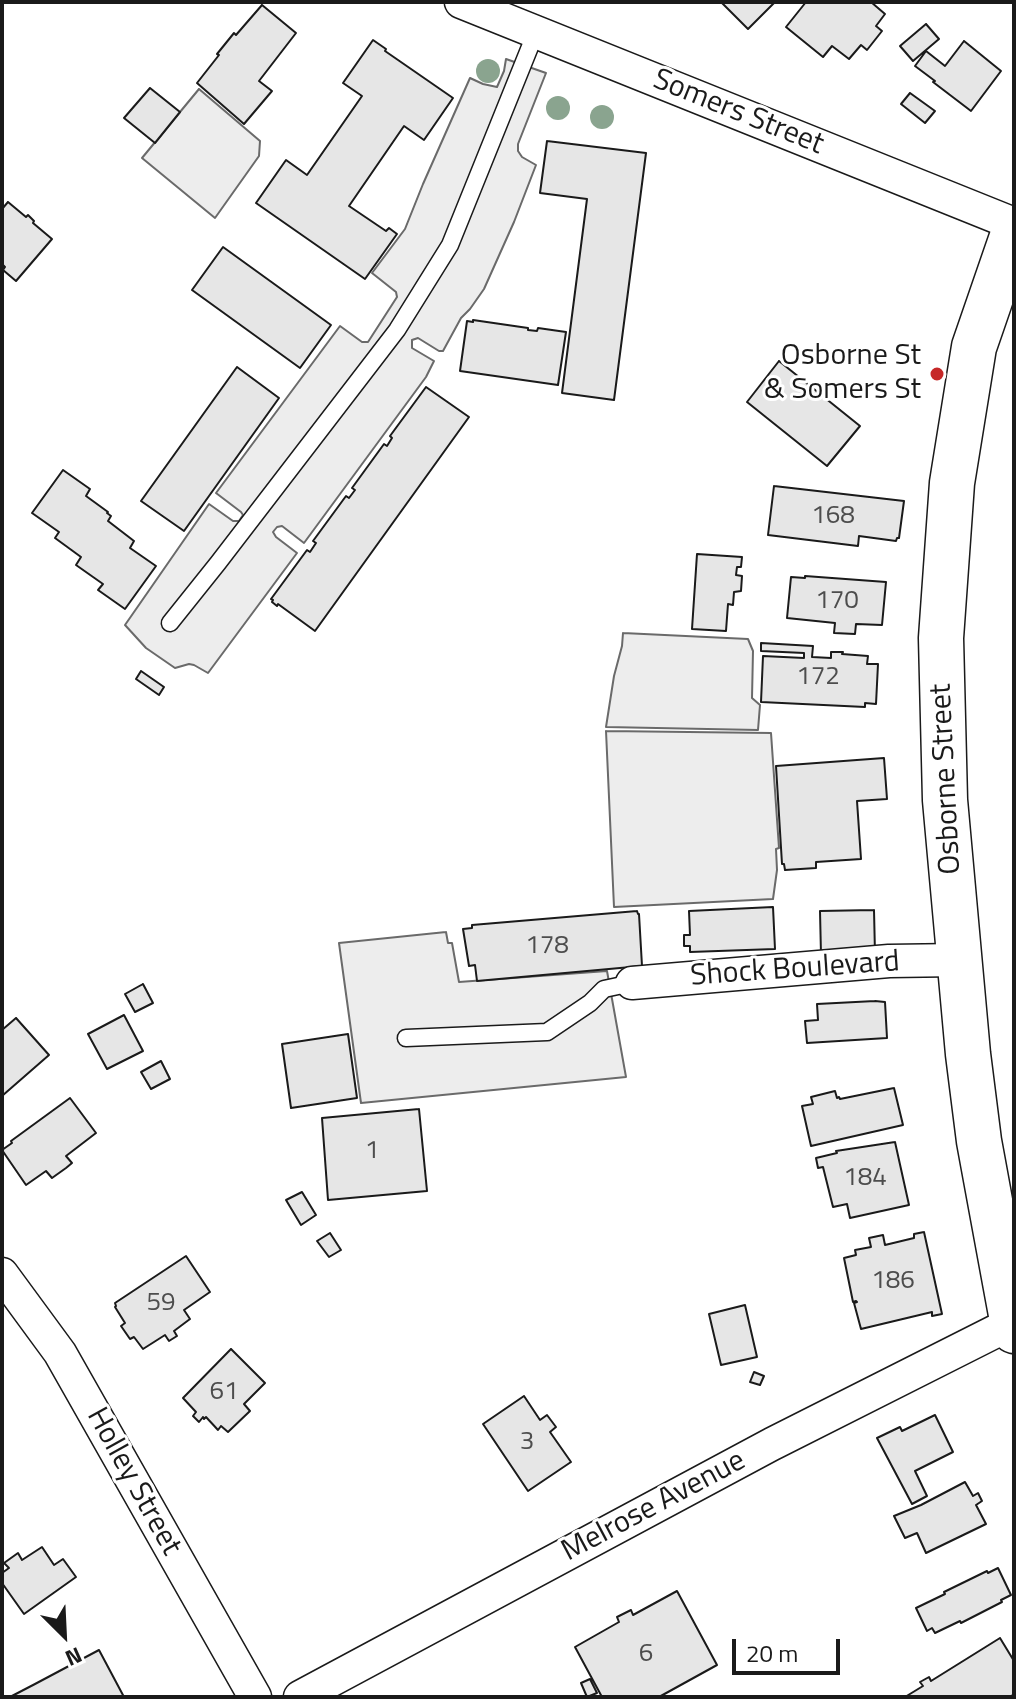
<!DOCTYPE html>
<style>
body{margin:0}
#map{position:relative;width:1016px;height:1699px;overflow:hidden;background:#fff;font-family:"Titillium Web",sans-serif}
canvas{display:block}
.frame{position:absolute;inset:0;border:4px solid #1a1a1a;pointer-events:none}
.north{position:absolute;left:24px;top:1595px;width:80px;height:80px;-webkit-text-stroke:6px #fff;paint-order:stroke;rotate:156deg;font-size:22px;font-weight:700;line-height:32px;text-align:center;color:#1a1a1a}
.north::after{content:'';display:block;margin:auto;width:28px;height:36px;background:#1a1a1a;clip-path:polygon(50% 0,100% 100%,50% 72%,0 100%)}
.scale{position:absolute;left:732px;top:1639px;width:108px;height:36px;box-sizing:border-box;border:4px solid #1a1a1a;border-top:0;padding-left:10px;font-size:24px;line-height:28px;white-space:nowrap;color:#1a1a1a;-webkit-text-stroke:6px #fff;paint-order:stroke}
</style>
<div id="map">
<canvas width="1016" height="1699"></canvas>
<div class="frame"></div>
<div class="north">N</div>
<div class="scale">20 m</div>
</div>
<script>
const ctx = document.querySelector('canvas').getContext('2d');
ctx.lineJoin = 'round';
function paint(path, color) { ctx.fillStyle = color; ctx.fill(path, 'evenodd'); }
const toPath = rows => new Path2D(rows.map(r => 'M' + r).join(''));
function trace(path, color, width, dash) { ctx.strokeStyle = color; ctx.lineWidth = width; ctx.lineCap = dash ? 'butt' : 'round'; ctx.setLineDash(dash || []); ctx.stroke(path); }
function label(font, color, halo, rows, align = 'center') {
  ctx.font = font + ' "Titillium Web",sans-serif'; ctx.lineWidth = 6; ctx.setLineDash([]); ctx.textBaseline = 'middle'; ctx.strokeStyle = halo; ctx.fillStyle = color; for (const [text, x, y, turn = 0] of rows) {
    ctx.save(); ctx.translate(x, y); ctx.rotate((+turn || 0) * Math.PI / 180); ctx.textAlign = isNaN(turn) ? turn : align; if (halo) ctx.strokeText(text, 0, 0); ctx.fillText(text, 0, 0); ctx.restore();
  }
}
const parking = toPath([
 [506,59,546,73,518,144,518,151,522,157,536,165,514,222,484,289,470,309,461,318,443,351,439,351,418,338,412,340,412,348,434,361,426,377,304,543,282,526,277,527,273,532,276,537,297,553,208,673,194,665,189,664,175,668,146,648,125,625,209,504,233,521,239,521,243,515,241,512,216,493,340,326,362,342,368,342,397,297,396,292,372,273,405,229,423,184,470,78,483,84,497,87,504,71,506,59],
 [199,89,260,141,259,156,215,218,142,158,199,89],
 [623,633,748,639,753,651,752,698,760,705,758,730,606,727,614,676,622,646,623,633],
 [606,731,771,733,779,848,776,849,777,870,773,899,614,907,606,731],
 [446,932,448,943,452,943,459,982,607,971,626,1077,361,1103,339,943,446,932]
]);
const building = toPath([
 [721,2,775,2,748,29,721,2],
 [806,2,871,2,885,14,876,26,882,31,867,50,861,45,849,59,832,46,823,57,786,27,806,2],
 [262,5,296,33,259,81,272,91,244,124,197,83,219,55,217,54,234,33,236,35,262,5],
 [926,24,939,39,913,61,900,46,926,24],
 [373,40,386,49,385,51,453,98,424,140,404,126,349,206,386,231,389,228,397,234,365,279,256,203,286,160,307,175,362,96,343,83,373,40],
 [964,41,1001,71,971,111,933,82,935,81,915,66,926,51,945,66,964,41],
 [150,88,180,112,155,143,124,118,150,88],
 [910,93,935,111,925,123,901,104,910,93],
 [547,141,646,153,614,400,562,393,587,199,540,193,547,141],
 [8,202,26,217,28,215,34,221,33,223,52,239,16,281,3,270,5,267,2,264,2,209,8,202],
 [223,247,331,325,300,368,192,290,223,247],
 [473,320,528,328,528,330,537,331,538,328,566,332,558,385,460,371,467,321,473,322,473,320],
 [779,361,860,426,827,466,747,402,779,361],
 [237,367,279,398,184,531,141,501,237,367],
 [426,387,469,417,315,631,278,604,277,606,272,602,273,600,271,599,307,550,310,552,316,543,313,541,346,496,349,498,355,490,352,488,384,444,387,446,392,438,390,436,426,387],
 [63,470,90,489,86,496,108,512,107,513,111,516,108,521,134,541,130,548,156,566,125,609,98,590,103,584,76,565,81,557,55,538,59,532,32,513,63,470],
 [774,486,904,501,899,538,897,538,896,541,859,536,858,546,768,535,774,486],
 [697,554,742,557,741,567,737,567,736,575,742,576,741,591,734,592,733,605,728,604,726,631,692,629,697,554],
 [805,576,886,582,882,625,856,624,855,634,834,633,835,623,787,618,791,577,805,578,805,576],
 [761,643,813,646,812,657,831,658,831,652,843,652,842,654,868,656,867,664,878,664,876,704,865,703,865,707,761,702,763,656,804,658,804,653,761,651,761,643],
 [141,671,164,687,159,695,136,679,141,671],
 [884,758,887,799,857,801,861,859,816,862,816,868,785,870,784,864,782,864,776,766,884,758],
 [773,907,775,949,690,952,690,946,684,946,684,935,690,935,689,911,773,907],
 [874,910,875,954,821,955,820,911,874,910],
 [637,911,638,914,639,914,642,966,477,981,475,965,469,966,463,929,472,928,472,925,637,911],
 [143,984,153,1003,135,1012,125,994,143,984],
 [875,1001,885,1002,887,1038,807,1043,805,1021,818,1020,817,1004,875,1001],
 [124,1015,143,1051,107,1069,88,1034,124,1015],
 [16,1018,49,1055,2,1096,2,1030,16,1018],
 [348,1034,357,1098,291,1108,282,1044,348,1034],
 [161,1061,170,1079,151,1089,141,1072,161,1061],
 [894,1088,903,1125,811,1146,802,1106,813,1104,811,1097,835,1091,837,1098,839,1097,840,1099,894,1088],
 [70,1098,96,1133,66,1156,72,1163,66,1168,52,1178,46,1171,26,1185,2,1150,12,1143,11,1141,70,1098],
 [419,1109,427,1191,328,1200,322,1118,419,1109],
 [895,1142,909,1205,850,1218,847,1204,833,1207,823,1167,818,1168,816,1158,837,1153,836,1151,895,1142],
 [302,1192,316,1215,301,1225,286,1200,302,1192],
 [924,1232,942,1314,932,1316,932,1312,861,1329,854,1303,857,1302,856,1301,853,1302,844,1258,856,1255,855,1250,871,1247,869,1238,883,1235,885,1245,914,1238,914,1234,924,1232],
 [330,1233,341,1250,329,1257,317,1241,330,1233],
 [186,1256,210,1292,184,1310,190,1319,174,1331,177,1336,169,1341,165,1335,143,1349,134,1337,130,1339,121,1326,125,1323,115,1307,116,1306,115,1303,186,1256],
 [745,1305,757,1357,721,1365,709,1314,745,1305],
 [231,1349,265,1383,244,1404,250,1411,228,1432,221,1426,218,1430,206,1417,204,1419,203,1417,199,1422,193,1416,196,1412,183,1398,231,1349],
 [754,1372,764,1376,760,1385,750,1382,754,1372],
 [524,1396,540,1420,547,1415,556,1427,550,1432,571,1462,528,1491,483,1424,524,1396],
 [935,1415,953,1452,915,1471,927,1496,912,1504,877,1438,900,1427,902,1431,935,1415],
 [965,1482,973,1496,978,1493,982,1501,976,1505,986,1524,926,1553,917,1533,905,1538,894,1516,921,1505,965,1482],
 [42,1547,54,1565,63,1559,76,1577,24,1614,2,1583,2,1573,9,1568,4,1563,18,1553,22,1560,42,1547],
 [998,1568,1011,1595,1001,1600,1002,1602,961,1623,960,1621,935,1633,932,1628,927,1631,916,1608,945,1594,944,1592,987,1571,988,1573,998,1568],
 [677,1591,717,1665,659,1697,602,1697,575,1647,619,1622,617,1617,631,1610,633,1615,677,1591],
 [1000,1638,1014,1661,1014,1694,1010,1697,905,1697,923,1686,920,1682,929,1677,931,1681,1000,1638],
 [99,1650,124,1697,10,1697,35,1684,99,1650],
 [590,1679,597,1693,587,1697,581,1683,590,1679]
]);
const lane = toPath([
 [170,623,218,563,397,330,450,245,536,32],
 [406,1038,547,1032,590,1003,604,989,632,983]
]);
const street = toPath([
 [461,2,1014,224],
 [632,983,889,961,959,960],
 [2,1274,60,1353,255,1697],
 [300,1697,772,1444,1012,1323]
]);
const secondary = toPath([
 [1014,231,974,347,952,483,941,638,945,800,968,1054,979,1141,1014,1331]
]);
const trees = [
 [488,71],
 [558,108],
 [602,117]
];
const markers = [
 [937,374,8,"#c62828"]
];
const numberNames = [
 ["168",833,517],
 ["170",837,602],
 ["172",818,678],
 ["178",547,947],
 ["1",372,1152],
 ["184",865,1179],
 ["186",893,1282],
 ["59",161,1304],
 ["61",224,1393],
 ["3",527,1443],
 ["6",646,1655]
];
const streetNames = [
 ["Somers Street",738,113,22],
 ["Osborne Street",947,779,-93],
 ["Shock Boulevard",795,970,-4],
 ["Holley Street",133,1482,61],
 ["Melrose Avenue",654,1507,-28]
];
const poiNames = [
 ["Osborne St",921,357],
 ["& Somers St",921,391]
];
paint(parking, '#ededed');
trace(parking, '#6a6a6a', 2);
paint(building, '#e6e6e6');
trace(building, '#1a1a1a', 2);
trace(lane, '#1a1a1a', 19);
trace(street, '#1a1a1a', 35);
trace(secondary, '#1a1a1a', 47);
trace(lane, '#fff', 16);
trace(street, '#fff', 32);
trace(secondary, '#fff', 44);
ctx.fillStyle = '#8aa48f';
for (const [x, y] of trees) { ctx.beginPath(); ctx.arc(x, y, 12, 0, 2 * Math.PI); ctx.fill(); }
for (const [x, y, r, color] of markers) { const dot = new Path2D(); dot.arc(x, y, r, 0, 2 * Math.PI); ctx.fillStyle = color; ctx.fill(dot); trace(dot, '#fff', 3); }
label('26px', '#4d4d4d', null, numberNames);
label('30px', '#1a1a1a', '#fff', streetNames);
label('30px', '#1a1a1a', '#fff', poiNames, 'right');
</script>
